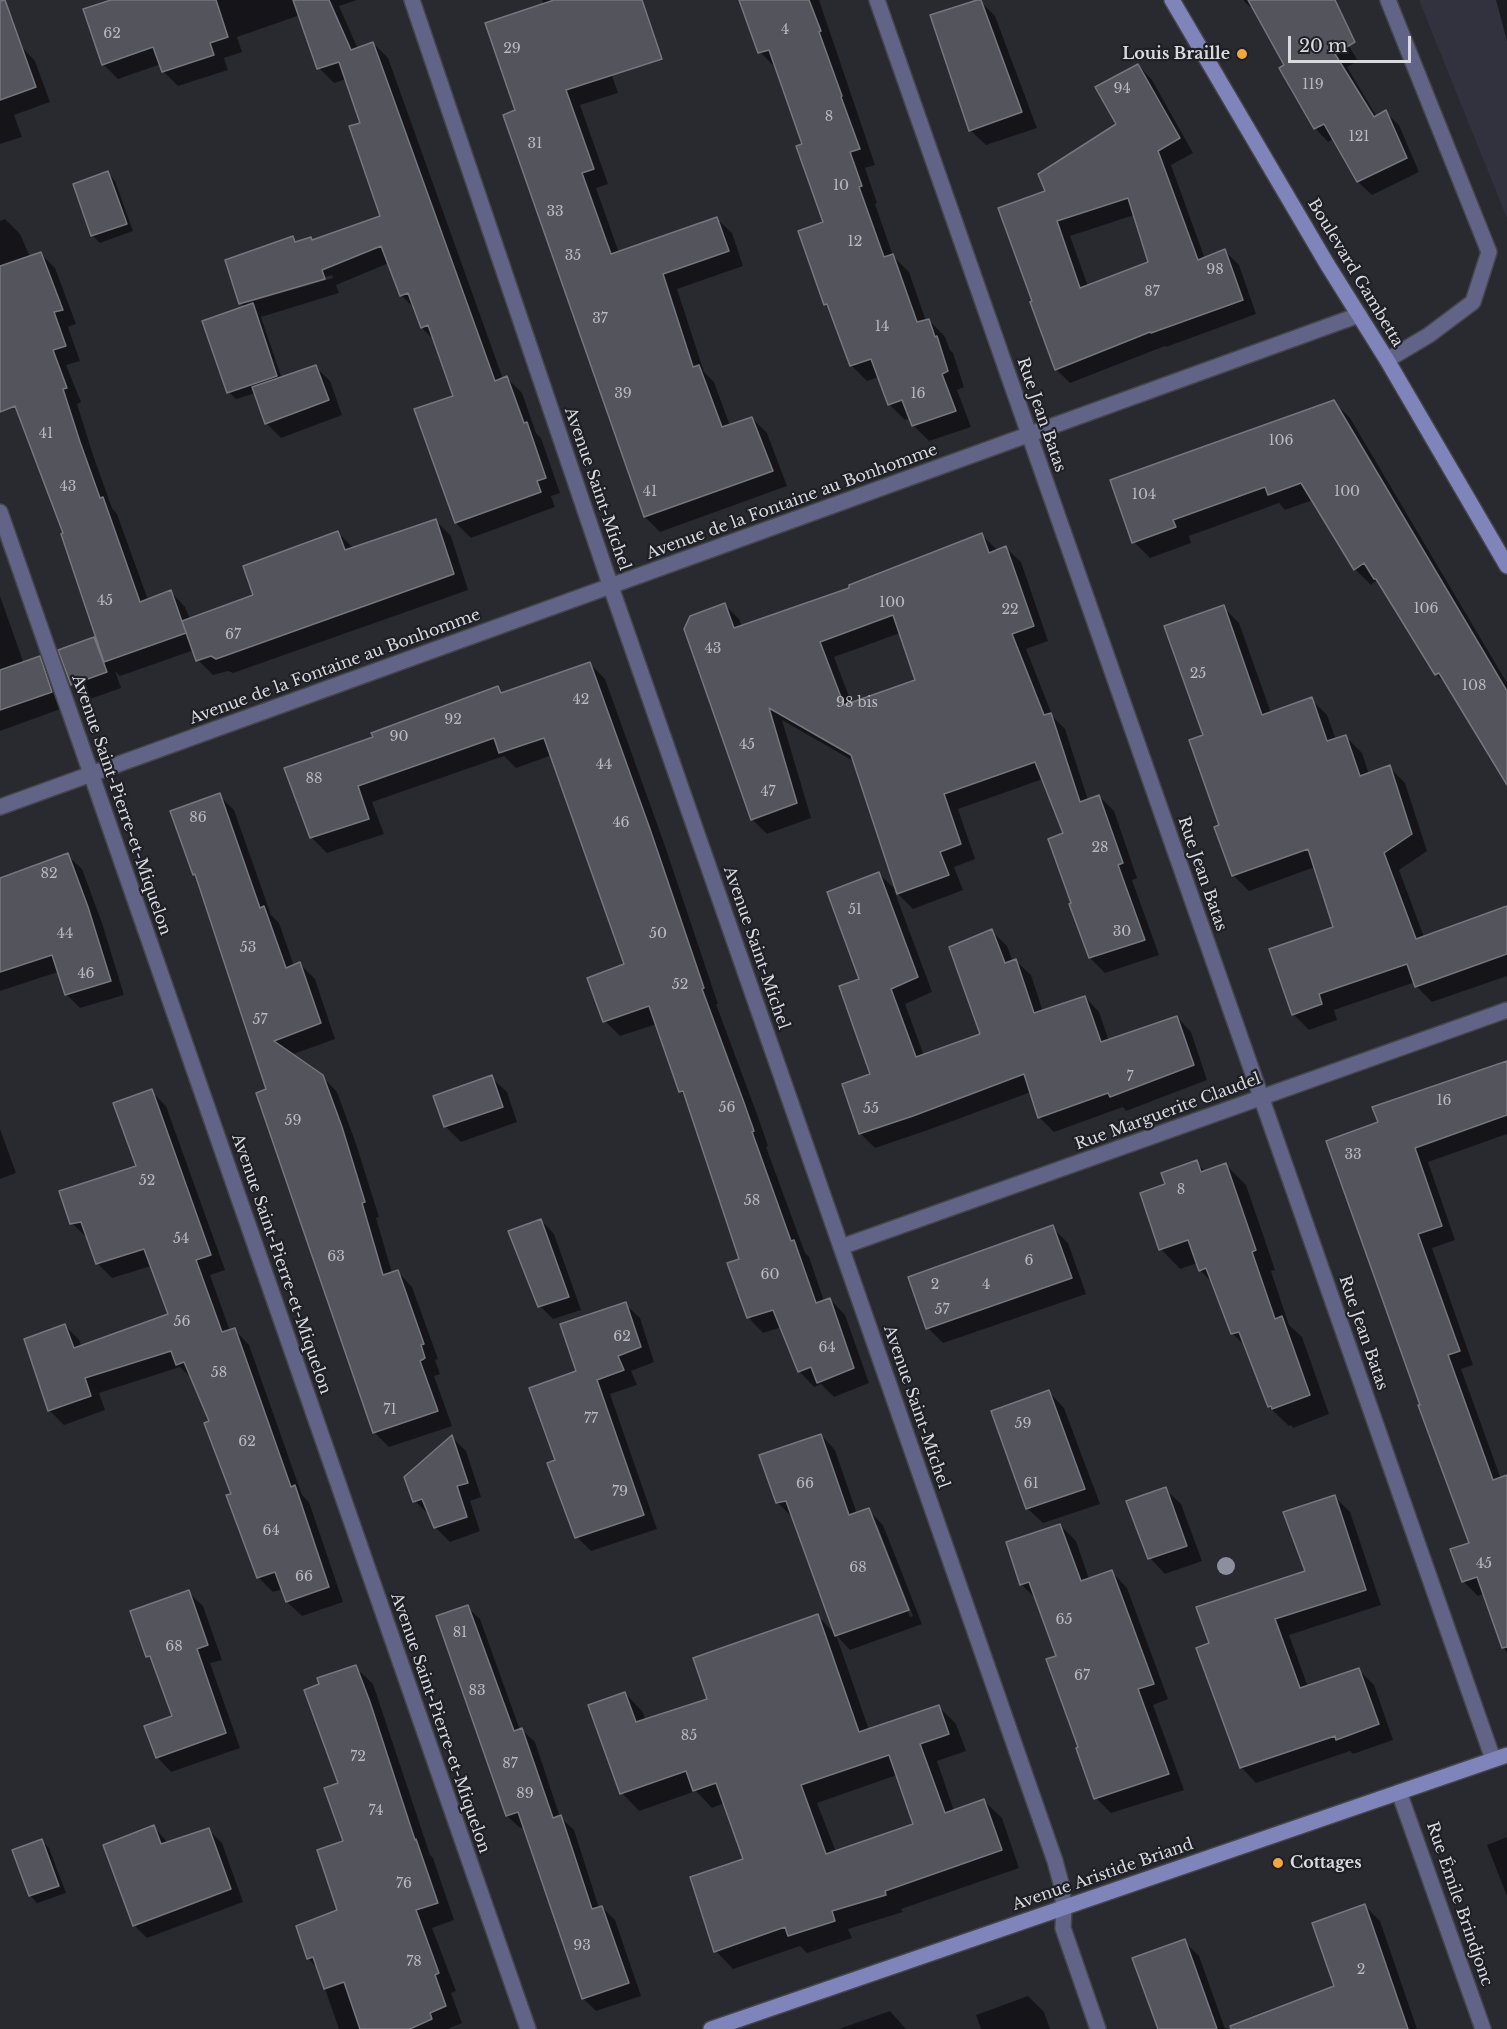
<!DOCTYPE html>
<meta charset="utf-8">
<style>
body{margin:0}
#map{position:relative;width:1507px;height:2029px;overflow:hidden;background:#292930;font-family:"Libre Baskerville",serif}
canvas{display:block}
.scale{position:absolute;left:1288px;top:36px;width:123px;height:27px;box-sizing:border-box;border:3px solid #d9dade;border-top:0;padding-left:8px;font-size:18px;line-height:21px;white-space:nowrap;color:#d9dade;-webkit-text-stroke:4px #1f2026;paint-order:stroke}
</style>
<div id="map">
<canvas width="1507" height="2029"></canvas>
<div class="scale">20 m</div>
</div>
<script>
const ctx = document.querySelector('canvas').getContext('2d');
ctx.lineJoin = 'round';
function paint(path, color) { ctx.fillStyle = color; ctx.fill(path, 'evenodd'); }
const toPath = rows => new Path2D(rows.map(r => 'M' + r).join(''));
function trace(path, color, width, dash) { ctx.strokeStyle = color; ctx.lineWidth = width; ctx.lineCap = dash ? 'butt' : 'round'; ctx.setLineDash(dash || []); ctx.stroke(path); }
function label(font, color, halo, rows, align = 'center') {
  ctx.font = font + ' "Libre Baskerville",serif'; ctx.lineWidth = 4.5; ctx.setLineDash([]); ctx.textBaseline = 'middle'; ctx.strokeStyle = halo; ctx.fillStyle = color; for (const [text, x, y, turn = 0] of rows) {
    ctx.save(); ctx.translate(x, y); ctx.rotate((+turn || 0) * Math.PI / 180); ctx.textAlign = isNaN(turn) ? turn : align; if (halo) ctx.strokeText(text, 0, 0); ctx.fillText(text, 0, 0); ctx.restore();
  }
}
const built = toPath([
 [1419,0,1507,0,1507,218]
]);
const shadow = toPath([
 [114,0,357,0,339,6,358,49,373,43,388,58,503,379,507,378,522,393,536,433,541,438,560,493,551,496,555,507,471,538,456,523,454,397,435,341,422,328,416,310,401,295,389,263,336,285,339,293,261,317,282,379,316,367,330,381,342,415,281,438,266,423,256,393,236,399,229,392,245,308,241,303,293,238,298,243,311,238,314,242,382,217,362,124,346,79,334,83,319,68,300,15,237,37,242,52,224,58,228,70,178,86,163,71,161,64,118,79,103,64],
 [332,275,333,278,247,303,247,300],
 [542,0,586,0,618,93,580,105,608,184,596,188,619,253,717,219,732,233,743,266,677,289,704,372,714,382,730,426,752,418,767,433,787,486,660,532,645,517,504,115,517,111,544,5],
 [741,0,819,0,875,165,865,168,877,203,875,204,893,256,909,272,926,321,929,320,945,337,950,350,953,353,964,387,957,390,971,427,929,441,913,425,910,418,905,420,889,404,879,377,867,381,851,365,832,311,825,304,825,223,804,145,776,68,760,52],
 [1243,0,1321,0,1358,61,1347,67,1377,117,1385,112,1399,125,1419,172,1372,195,1358,182,1334,139,1328,142,1315,128,1286,65,1253,6,1250,7],
 [1496,0,1507,0,1507,41],
 [980,1,995,16,1037,128,986,145,970,130],
 [0,39,20,45,35,61,50,102,14,115,22,137,0,144],
 [1138,65,1152,80,1193,153,1171,165,1205,259,1225,251,1239,265,1256,314,1166,347,1165,346,1070,383,1056,369,1047,192,1118,125],
 [1134,215,1150,262,1088,286,1070,236],
 [108,173,115,181,133,231,100,243,92,235],
 [5,219,20,234,30,257,40,253,55,268,76,324,68,327,80,361,66,365,81,402,77,404,94,458,112,508,117,514,148,600,171,592,185,607,190,619,255,596,338,532,354,549,435,520,451,536,468,590,233,673,228,671,213,675,198,660,194,650,120,676,115,671,121,688,87,700,72,684,94,639,100,645,65,534,0,361,0,221],
 [1334,402,1350,418,1507,683,1507,777,1449,687,1436,674,1377,580,1371,585,1355,569,1313,500,1285,510,1279,503,1189,536,1191,543,1150,558,1134,542],
 [982,535,998,551,1006,548,1021,562,1048,641,1026,649,1053,717,1065,729,1088,800,1099,796,1114,811,1137,878,1132,880,1159,955,1105,973,1090,958,1073,904,1065,834,1043,779,958,809,975,859,954,867,963,890,913,909,894,890,932,992,905,1004,924,1056,982,1035,992,931,1007,946,1013,962,1016,961,1031,975,1043,1012,1085,997,1099,1012,1109,1041,1177,1017,1191,1032,1207,1080,1126,1111,1123,1107,1054,1132,1039,1117,1031,1092,928,1130,875,1148,860,1133,872,1075,861,980,879,874,898,892,855,762,782,720,811,818,767,834,752,819,724,604,739,619,742,627,851,588],
 [900,633,917,681,852,704,834,657],
 [0,596,24,664,40,658,55,673,66,707,0,731],
 [1223,607,1239,623,1271,713,1311,699,1327,715,1336,740,1346,737,1362,753,1369,774,1389,767,1405,783,1427,851,1399,870,1424,937,1507,907,1507,976,1432,1002,1416,986,1415,982,1334,1010,1337,1020,1309,1030,1293,1014,1335,928,1315,867,1249,891,1233,875,1221,826,1205,736],
 [589,663,605,679,665,846,718,1004,716,1004,758,1117,768,1146,766,1147,805,1253,809,1257,824,1301,830,1299,845,1315,869,1383,834,1397,821,1384,814,1387,799,1371,782,1327,763,1333,748,1317,741,1260,687,1099,680,1091,657,1024,620,1036,605,1021,626,965,552,755,516,768,504,756,372,802,384,834,327,853,312,838,286,769,375,738,498,688,504,694],
 [219,795,234,810,271,915,279,923,294,966,300,964,315,979,335,1039,291,1055,322,1076,337,1092,356,1144,379,1217,376,1218,392,1273,397,1271,412,1287,438,1359,435,1360,440,1374,434,1376,452,1426,389,1447,374,1432,267,1090,198,878,194,874],
 [67,855,82,869,102,923,124,995,80,1008,66,994,58,972,0,991,0,880],
 [1507,1063,1507,1134,1428,1162,1455,1240,1432,1248,1473,1365,1461,1369,1501,1479,1507,1476,1507,1652,1504,1649,1485,1593,1478,1596,1464,1582,1452,1550,1471,1543,1422,1405,1380,1123],
 [491,1077,507,1092,517,1122,461,1142,446,1127,435,1097],
 [151,1091,166,1106,225,1270,210,1275,230,1331,235,1330,249,1345,302,1495,309,1502,343,1602,302,1616,287,1602,283,1589,273,1592,258,1577,211,1422,192,1379,180,1367,99,1393,105,1410,64,1425,49,1410,65,1325,79,1340,82,1347,170,1315,151,1266,112,1278,97,1263,89,1238,87,1238,72,1223,138,1167],
 [0,1129,16,1173,0,1179],
 [1196,1162,1206,1172,1226,1165,1246,1185,1275,1270,1271,1271,1289,1325,1302,1337,1329,1414,1293,1428,1291,1425,1289,1426,1269,1407,1247,1348,1232,1333,1213,1284,1200,1270,1198,1263,1180,1269,1161,1249,1167,1185],
 [541,1220,554,1234,581,1310,553,1319,540,1306],
 [1052,1227,1068,1243,1086,1294,943,1343,928,1328],
 [625,1304,640,1318,654,1362,631,1371,637,1385,610,1394,657,1529,591,1551,577,1537,578,1372],
 [1049,1392,1064,1408,1100,1504,1043,1523,1027,1508],
 [821,1435,835,1450,857,1514,868,1510,883,1525,922,1624,850,1650,836,1635,869,1730,939,1707,956,1724,966,1751,937,1761,954,1811,984,1801,1002,1818,1019,1868,901,1909,903,1912,848,1929,852,1938,807,1953,800,1946,733,1969,716,1951,745,1860,724,1803,712,1808,696,1791,639,1811,622,1793,625,1693,642,1711,646,1721,709,1700,818,1616,835,1634,793,1517,792,1517,777,1502],
 [874,1525,877,1525,913,1616,910,1617],
 [897,1775,915,1825,836,1852,817,1803],
 [452,1437,466,1451,481,1497,470,1501,480,1531,450,1542,435,1527,429,1515,415,1501],
 [1165,1489,1181,1504,1202,1561,1165,1574,1150,1558],
 [1335,1497,1350,1512,1381,1605,1289,1635,1308,1687,1359,1670,1374,1685,1393,1740,1353,1754,1350,1751,1256,1783,1241,1767,1211,1644,1306,1572],
 [1060,1525,1076,1541,1089,1579,1112,1572,1127,1588,1168,1699,1153,1705,1184,1790,1111,1813,1096,1798,1080,1748,1058,1657,1037,1600,1021,1584],
 [188,1592,203,1606,222,1660,210,1663,240,1748,171,1772,157,1757,174,1716,155,1663,148,1656],
 [467,1607,480,1619,520,1730,522,1730,535,1742,560,1817,574,1830,599,1908,602,1907,615,1920,641,1996,596,2011,583,1998,524,1827,520,1828,507,1816,438,1617],
 [355,1667,373,1684,430,1855,433,1858,454,1920,432,1928,456,1991,451,1993,462,2023,448,2029,339,2029,318,1969,308,1958,339,1911,345,1842,340,1784],
 [154,1827,168,1843,209,1830,222,1843,243,1902,147,1938,134,1925],
 [1507,1837,1507,1896,1487,1845],
 [42,1841,49,1848,66,1893,37,1903,30,1895],
 [1365,1906,1380,1921,1417,2029,1284,2029,1336,1987],
 [1184,1941,1199,1956,1225,2029,1159,2029],
 [1028,1996,1044,2012,1050,2029,981,2029,976,2015],
 [890,2011,906,2029,839,2029]
]);
const building = toPath([
 [5,0,36,87,0,100,0,1,5,0],
 [111,0,216,0,228,37,210,43,214,55,162,72,153,47,102,65,83,9,111,0],
 [293,0,329,0,351,50,373,42,495,381,507,376,524,423,527,422,546,478,537,481,541,492,455,523,414,409,453,396,428,325,421,328,408,293,400,296,381,246,322,270,325,279,239,304,225,260,293,236,295,242,311,237,312,240,380,216,349,126,360,123,339,62,317,69,293,0],
 [554,0,642,0,662,59,566,90,594,169,582,173,611,254,717,217,729,251,663,274,693,367,699,365,722,427,752,417,773,471,644,517,503,115,515,110,485,23,554,0],
 [739,0,809,0,821,31,819,32,842,96,841,97,860,149,850,152,862,186,859,187,884,257,893,254,917,322,929,319,935,337,937,336,948,371,942,374,956,411,912,426,902,400,888,405,871,359,850,366,827,304,824,305,798,231,823,222,796,146,802,144,769,50,758,53,739,0],
 [977,0,981,0,1022,112,969,131,930,15,977,0],
 [1248,0,1335,0,1355,42,1335,54,1374,117,1386,110,1407,158,1357,182,1324,124,1314,129,1279,68,1284,65,1248,0],
 [1138,64,1180,138,1158,151,1198,260,1225,249,1243,300,1151,333,1150,332,1055,370,1030,302,1032,301,998,208,1045,191,1038,174,1116,124,1095,87,1138,64],
 [1128,198,1148,262,1080,288,1057,221,1128,198],
 [108,171,127,224,91,236,73,184,108,171],
 [41,252,63,310,54,312,66,346,53,350,67,388,63,389,80,442,100,498,103,497,140,602,171,590,186,633,104,662,61,534,63,533,15,406,0,412,0,266,41,252],
 [253,303,277,376,227,393,202,321,253,303],
 [316,365,329,400,265,424,252,387,316,365],
 [1334,400,1507,691,1507,785,1439,673,1435,675,1376,579,1374,579,1364,563,1354,570,1301,483,1268,495,1265,487,1173,520,1176,527,1132,543,1110,480,1334,400],
 [436,519,454,574,216,659,211,656,196,661,182,621,253,595,243,566,338,531,345,550,436,519],
 [982,533,989,553,1006,546,1034,626,1012,634,1044,715,1051,713,1080,802,1099,795,1123,863,1118,865,1145,940,1089,958,1069,904,1071,903,1048,839,1063,833,1035,762,944,794,961,844,940,852,949,875,897,894,851,755,769,708,797,803,751,820,684,629,690,616,725,603,734,628,849,588,849,585,982,533],
 [893,615,915,680,844,705,820,642,893,615],
 [1224,605,1262,715,1312,697,1327,741,1346,735,1360,776,1390,765,1412,834,1384,853,1416,939,1507,906,1507,954,1415,987,1407,964,1319,994,1322,1004,1292,1015,1269,949,1333,927,1308,849,1232,876,1214,827,1219,825,1189,740,1203,735,1164,626,1224,605],
 [94,637,107,672,71,685,58,650,94,637],
 [40,656,52,692,0,710,0,670,40,656],
 [590,662,650,829,704,988,702,989,743,1100,754,1131,752,1132,791,1241,794,1240,816,1303,830,1298,854,1368,817,1383,811,1367,798,1372,773,1310,747,1318,727,1263,739,1259,683,1091,679,1092,649,1006,603,1022,587,978,624,964,544,738,499,753,494,738,358,786,369,819,310,838,284,768,373,737,371,733,498,686,501,693,590,662],
 [220,793,260,908,264,906,286,968,300,962,321,1023,274,1041,323,1075,342,1127,365,1202,362,1203,383,1275,398,1270,424,1344,421,1345,425,1358,420,1361,438,1411,373,1433,256,1093,266,1089,195,874,193,875,170,811,220,793],
 [68,853,88,907,111,981,65,995,52,955,0,972,0,878,68,853],
 [879,872,918,977,891,989,916,1057,980,1034,949,947,992,929,1005,963,1016,959,1034,1013,1085,996,1101,1042,1177,1016,1194,1065,1110,1097,1108,1093,1038,1118,1024,1074,913,1116,859,1134,842,1084,870,1074,839,986,859,979,827,892,879,872],
 [1507,1061,1507,1115,1415,1148,1442,1226,1418,1234,1460,1351,1448,1355,1493,1480,1507,1475,1507,1647,1502,1648,1477,1577,1462,1582,1450,1549,1469,1543,1418,1405,1420,1405,1326,1141,1378,1122,1372,1107,1507,1061],
 [492,1075,503,1107,444,1127,433,1096,492,1075],
 [152,1089,211,1255,196,1260,222,1332,235,1328,291,1487,295,1485,329,1587,286,1602,275,1572,257,1578,226,1495,231,1494,204,1423,209,1421,184,1362,176,1365,171,1351,85,1378,91,1396,48,1411,24,1339,65,1324,74,1348,168,1314,144,1249,96,1264,81,1222,70,1224,59,1191,136,1166,113,1103,152,1089],
 [1197,1160,1201,1172,1226,1163,1256,1250,1252,1252,1275,1319,1282,1316,1310,1395,1272,1409,1271,1406,1268,1407,1239,1332,1231,1334,1206,1268,1199,1271,1188,1240,1159,1250,1140,1193,1165,1184,1161,1173,1197,1160],
 [541,1219,569,1297,538,1307,508,1231,541,1219],
 [1053,1225,1072,1278,926,1329,908,1277,1053,1225],
 [626,1302,641,1347,618,1356,624,1370,597,1380,644,1515,575,1538,547,1463,555,1460,529,1388,576,1371,560,1324,626,1302],
 [1049,1390,1085,1489,1026,1509,991,1411,1049,1390],
 [821,1434,849,1515,869,1508,909,1610,835,1636,786,1501,776,1503,759,1455,821,1434],
 [452,1435,468,1483,457,1486,467,1517,434,1528,422,1499,413,1502,404,1477,452,1435],
 [1166,1487,1187,1546,1148,1559,1126,1501,1166,1487],
 [1335,1495,1366,1590,1275,1619,1300,1688,1359,1668,1379,1724,1336,1740,1335,1736,1240,1768,1196,1648,1209,1643,1196,1607,1305,1571,1283,1512,1335,1495],
 [1060,1524,1081,1581,1112,1570,1154,1684,1138,1689,1169,1774,1094,1799,1076,1748,1078,1747,1046,1659,1056,1656,1029,1582,1020,1585,1006,1542,1060,1524],
 [189,1590,208,1645,197,1649,226,1733,156,1758,144,1726,172,1716,150,1656,146,1657,130,1611,189,1590],
 [468,1605,514,1731,522,1728,553,1818,561,1815,592,1909,602,1906,629,1983,582,1999,518,1812,506,1816,436,1616,468,1605],
 [818,1614,859,1732,939,1705,949,1734,920,1744,945,1813,984,1799,1002,1850,885,1891,886,1895,832,1911,835,1921,788,1936,785,1927,714,1952,690,1877,743,1859,716,1783,693,1791,686,1771,620,1794,588,1705,625,1692,636,1722,707,1699,693,1658,818,1614],
 [889,1755,913,1824,826,1854,801,1785,889,1755],
 [356,1665,370,1702,415,1840,416,1839,438,1903,416,1910,439,1973,435,1975,446,2006,430,2013,432,2019,410,2029,360,2029,344,1982,324,1989,313,1957,307,1959,296,1926,337,1910,317,1850,343,1841,324,1788,338,1783,304,1690,319,1684,317,1678,356,1665],
 [154,1825,161,1844,209,1828,231,1889,133,1926,103,1845,154,1825],
 [42,1839,59,1886,29,1896,12,1850,42,1839],
 [1365,1904,1408,2029,1231,2029,1230,2026,1334,1986,1312,1923,1365,1904],
 [1185,1939,1217,2029,1158,2029,1132,1958,1185,1939]
]);
const minor = toPath([
 [412,0,611,587,1055,1861,1061,1883,1064,1908,1063,1928,1098,2029],
 [877,0,1493,1759],
 [1387,360,1429,335,1473,302,1489,252,1388,0],
 [0,512,528,2029],
 [0,807,1359,315],
 [841,1247,1507,1010],
 [1399,1792,1483,2029]
]);
const secondary = toPath([
 [1172,0,1327,264,1387,360,1507,566],
 [711,2029,1507,1755]
]);
const trees = [
 [1226,1566]
];
const markers = [
 [1242,54,6,"#f2a541"],
 [1278,1863,6,"#f2a541"]
];
const numberNames = [
 ["4",785,30],
 ["62",112,34],
 ["29",512,49],
 ["119",1313,85],
 ["94",1122,89],
 ["8",829,117],
 ["121",1359,137],
 ["31",535,144],
 ["10",841,186],
 ["33",555,212],
 ["12",855,242],
 ["35",573,256],
 ["98",1215,270],
 ["87",1152,292],
 ["37",600,319],
 ["14",882,327],
 ["39",623,394],
 ["16",918,394],
 ["41",46,434],
 ["106",1281,441],
 ["43",68,487],
 ["41",650,492],
 ["100",1347,492],
 ["104",1144,495],
 ["45",105,601],
 ["100",892,603],
 ["106",1426,609],
 ["22",1010,610],
 ["67",233,635],
 ["43",713,649],
 ["25",1198,674],
 ["108",1474,686],
 ["42",581,700],
 ["98 bis",857,703],
 ["92",453,720],
 ["90",399,737],
 ["45",747,745],
 ["44",604,765],
 ["88",314,779],
 ["47",768,792],
 ["86",198,818],
 ["46",621,823],
 ["28",1100,848],
 ["82",49,874],
 ["51",855,910],
 ["30",1122,932],
 ["44",65,934],
 ["50",658,934],
 ["53",248,948],
 ["46",86,974],
 ["52",680,985],
 ["57",260,1020],
 ["7",1130,1077],
 ["16",1444,1101],
 ["56",727,1108],
 ["55",871,1109],
 ["59",293,1121],
 ["33",1353,1155],
 ["52",147,1181],
 ["8",1181,1190],
 ["58",752,1201],
 ["54",181,1239],
 ["63",336,1257],
 ["6",1029,1261],
 ["60",770,1275],
 ["2",935,1285],
 ["4",986,1285],
 ["57",942,1310],
 ["56",182,1322],
 ["62",622,1337],
 ["64",827,1348],
 ["58",219,1373],
 ["71",390,1410],
 ["77",591,1419],
 ["59",1023,1424],
 ["62",247,1442],
 ["66",805,1484],
 ["61",1031,1484],
 ["79",620,1492],
 ["64",271,1531],
 ["45",1484,1564],
 ["68",858,1568],
 ["66",304,1577],
 ["65",1064,1620],
 ["81",460,1633],
 ["68",174,1647],
 ["67",1082,1676],
 ["83",477,1691],
 ["85",689,1736],
 ["72",358,1757],
 ["87",510,1764],
 ["89",525,1794],
 ["74",376,1811],
 ["76",404,1884],
 ["93",582,1946],
 ["78",414,1962],
 ["2",1361,1970]
];
const poiNames = [
 ["Louis Braille",1230,54],
 ["Cottages",1290,1863,"left"]
];
const streetNames = [
 ["Boulevard Gambetta",1355,273,59],
 ["Rue Jean Batas",1041,415,71],
 ["Avenue Saint-Michel",597,489,71],
 ["Avenue de la Fontaine au Bonhomme",792,502,-20],
 ["Avenue de la Fontaine au Bonhomme",335,667,-20],
 ["Avenue Saint-Pierre-et-Miquelon",121,805,71],
 ["Rue Jean Batas",1202,874,71],
 ["Avenue Saint-Michel",756,948,71],
 ["Rue Marguerite Claudel",1168,1112,-20],
 ["Avenue Saint-Pierre-et-Miquelon",281,1264,71],
 ["Rue Jean Batas",1363,1333,71],
 ["Avenue Saint-Michel",916,1407,71],
 ["Avenue Saint-Pierre-et-Miquelon",440,1723,71],
 ["Avenue Aristide Briand",1103,1875,-19],
 ["Rue Émile Brindjonc",1459,1904,71]
];
paint(built, '#31323e');
paint(shadow, '#0007');
paint(building, '#54555c');
trace(building, '#75767e', 1.5);
trace(minor, '#45454c', 18);
trace(secondary, '#45454c', 18);
trace(minor, '#616487', 15);
trace(secondary, '#7f85bb', 15);
ctx.fillStyle = '#8d8f9f';
for (const [x, y] of trees) { ctx.beginPath(); ctx.arc(x, y, 9, 0, 2 * Math.PI); ctx.fill(); }
for (const [x, y, r, color] of markers) { const dot = new Path2D(); dot.arc(x, y, r, 0, 2 * Math.PI); ctx.fillStyle = color; ctx.fill(dot); trace(dot, '#1f2026', 2); }
label('14px', '#b8b9be', null, numberNames);
label('bold 16px', '#d9dade', '#1f2026', poiNames, 'right');
label('16px', '#d9dade', '#1f2026', streetNames);
</script>
